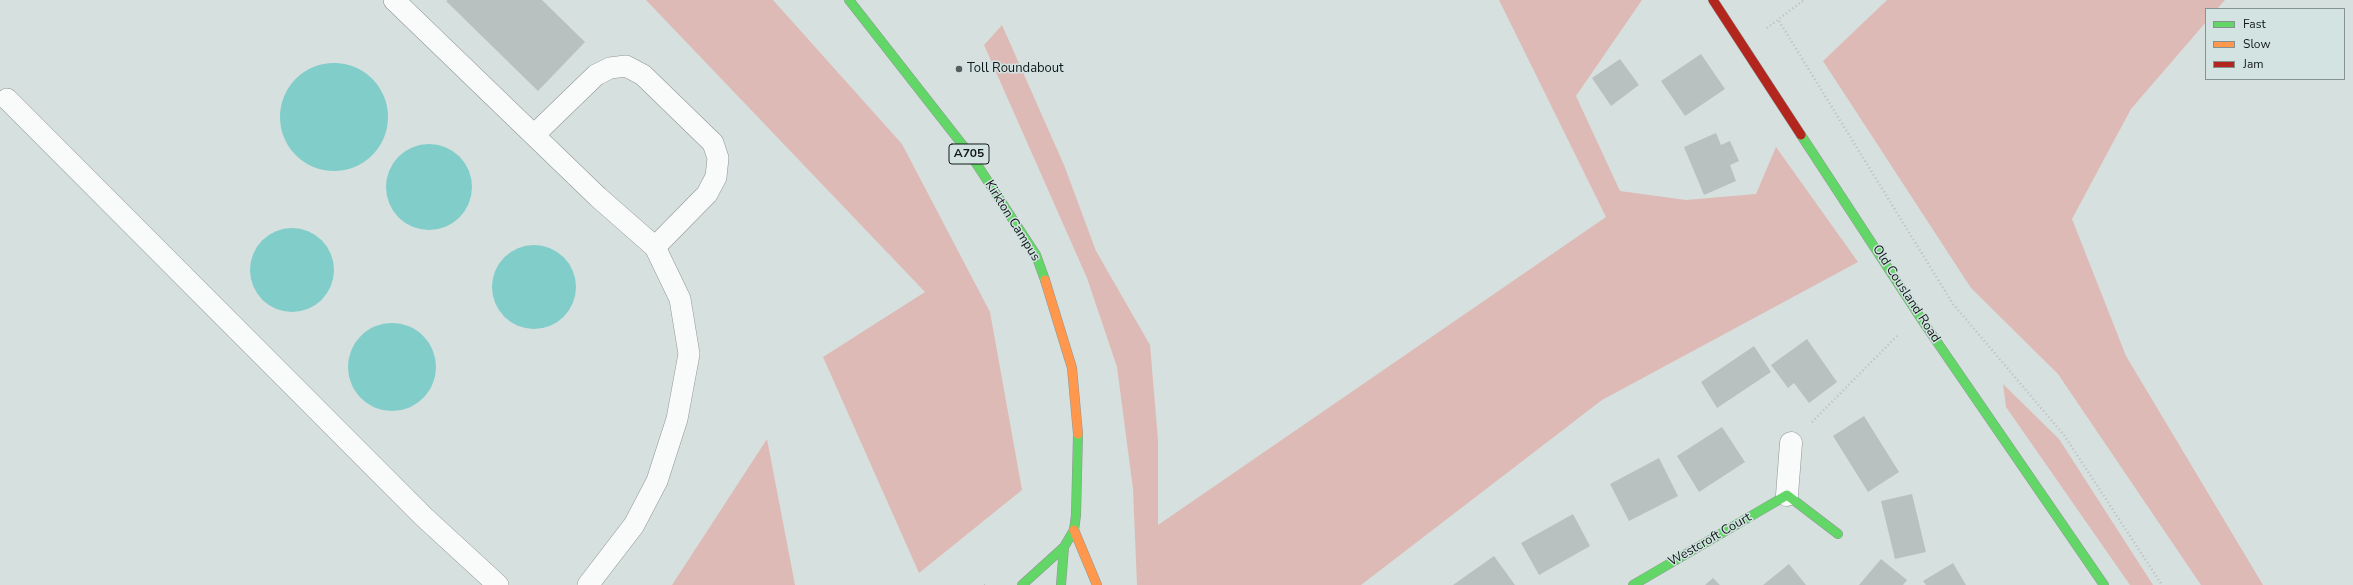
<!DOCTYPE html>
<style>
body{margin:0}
#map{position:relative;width:2353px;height:585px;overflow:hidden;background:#d6e0de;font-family:"Nunito Sans",sans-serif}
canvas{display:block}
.legend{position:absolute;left:2205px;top:8px;width:140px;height:72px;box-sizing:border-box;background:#d3e3e2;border:1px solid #869291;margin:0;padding:5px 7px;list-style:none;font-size:12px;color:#121818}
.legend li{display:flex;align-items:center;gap:8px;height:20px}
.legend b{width:20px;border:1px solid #869291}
</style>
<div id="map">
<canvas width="2353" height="585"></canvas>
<ul class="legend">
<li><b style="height:5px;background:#63d668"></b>Fast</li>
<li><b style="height:5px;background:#ff974d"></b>Slow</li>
<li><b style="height:5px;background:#b3261e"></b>Jam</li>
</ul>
</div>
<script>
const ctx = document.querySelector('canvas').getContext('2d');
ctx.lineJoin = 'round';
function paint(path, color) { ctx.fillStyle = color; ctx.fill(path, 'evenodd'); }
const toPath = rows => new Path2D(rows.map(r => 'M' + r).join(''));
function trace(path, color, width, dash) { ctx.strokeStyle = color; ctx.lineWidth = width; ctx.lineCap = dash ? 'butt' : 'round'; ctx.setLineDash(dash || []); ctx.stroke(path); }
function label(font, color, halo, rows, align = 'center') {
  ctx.font = font + ' "Nunito Sans",sans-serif'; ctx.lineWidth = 3; ctx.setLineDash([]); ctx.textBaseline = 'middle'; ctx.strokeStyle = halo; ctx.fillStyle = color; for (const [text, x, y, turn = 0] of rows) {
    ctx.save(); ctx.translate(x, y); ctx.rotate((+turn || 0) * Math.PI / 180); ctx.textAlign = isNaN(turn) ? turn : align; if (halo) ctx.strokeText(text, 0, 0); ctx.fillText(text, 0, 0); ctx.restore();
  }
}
const green = toPath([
 [646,0,773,0,902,144,990,312,1022,490,919,573,823,357,925,292],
 [1499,0,1642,0,1576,96,1620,191,1686,200,1756,194,1776,147,1858,262,1602,400,1361,585,1137,585,1133,489,1117,367,1087,278,984,45,1002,25,1064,165,1096,251,1150,345,1158,440,1158,525,1606,217],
 [1887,0,2225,0,2217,9,2206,9,2206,22,2131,109,2072,219,2126,356,2263,585,2201,585,2058,374,1971,288,1823,61],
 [2003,384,2059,439,2153,585,2130,585,2006,407],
 [767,439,795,585,672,585]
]);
const water = toPath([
 '280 117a54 54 0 1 1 108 0a54 54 0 1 1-108 0Z',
 '386 187a43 43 0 1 1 86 0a43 43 0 1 1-86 0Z',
 '250 270a42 42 0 1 1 84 0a42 42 0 1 1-84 0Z',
 '492 287a42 42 0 1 1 84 0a42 42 0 1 1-84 0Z',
 '348 367a44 44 0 1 1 88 0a44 44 0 1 1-88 0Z'
]);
const building = toPath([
 [448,0,542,0,585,42,538,91,446,1],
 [1701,54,1725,89,1685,116,1661,81],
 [1620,59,1639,85,1611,106,1592,78],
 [1716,133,1721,145,1730,141,1739,161,1730,165,1736,181,1704,195,1684,147],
 [1807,339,1837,382,1809,403,1794,383,1788,388,1771,365],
 [1754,346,1771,372,1717,408,1701,382],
 [1864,416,1899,472,1868,492,1833,436],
 [1722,427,1745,462,1699,492,1677,456],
 [1659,458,1678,496,1629,521,1610,484],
 [1912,494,1926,552,1895,559,1881,501],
 [1573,514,1590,546,1539,575,1521,543],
 [1494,556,1515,585,1453,585],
 [1881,559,1907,580,1903,585,1859,585],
 [1953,563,1966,585,1926,585,1923,581],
 [1789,564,1806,585,1763,585],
 [1713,578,1720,585,1705,585]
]);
const path = toPath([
 [1779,21,1953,304,2064,435,2162,585],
 [1767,28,1804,0],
 [1812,422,1897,336],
 [984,585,986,585]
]);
const lane = toPath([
 [394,0,598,197,655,247,680,299,689,354,677,419,657,481,634,525,588,585],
 [7,99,424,517,498,585],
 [534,135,596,75,610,68,626,66,643,75,713,143,718,158,716,177,707,194,655,247]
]);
const street = toPath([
 [1787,495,1791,443]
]);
const fast = toPath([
 [849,0,972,157,1036,255,1045,280],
 [1801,135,1924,323,2104,585],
 [1022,585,1064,547],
 [1061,585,1064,547,1074,530,1076,515,1078,434],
 [1633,585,1787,495,1838,534]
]);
const slow = toPath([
 [1045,280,1072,368,1078,434],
 [1074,530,1097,585]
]);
const jam = toPath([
 [1713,0,1801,135]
]);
const markers = [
 [959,69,4,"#575e5d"]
];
const shields = [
 [969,154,40]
];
const shieldNames = [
 ["A705",969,154]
];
const poiNames = [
 ["Toll Roundabout",967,69]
];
const streetNames = [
 ["Kirkton Campus",1012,221,58],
 ["Old Cousland Road",1906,294,57],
 ["Westcroft Court",1710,540,-30]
];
paint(green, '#debab6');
paint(water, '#81cdca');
paint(building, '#b9c1c0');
trace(lane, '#909695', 22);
trace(street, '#909695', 23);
trace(fast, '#909695', 10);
trace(slow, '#909695', 10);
trace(jam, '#909695', 10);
trace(path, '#babebe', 2.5, [1, 3]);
trace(lane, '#f9fafa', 21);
trace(street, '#f9fafa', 22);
trace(fast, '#63d668', 9);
trace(slow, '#ff974d', 9);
trace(jam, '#b3261e', 9);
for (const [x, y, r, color] of markers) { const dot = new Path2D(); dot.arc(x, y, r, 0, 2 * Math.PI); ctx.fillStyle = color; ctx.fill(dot); trace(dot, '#d3e3e2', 1.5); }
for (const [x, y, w] of shields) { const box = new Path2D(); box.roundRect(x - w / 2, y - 10, w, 20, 3); ctx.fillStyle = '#d3e3e2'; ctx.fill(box); trace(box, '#121818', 1); }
label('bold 12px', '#121818', null, shieldNames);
label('13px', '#121818', '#d3e3e2', poiNames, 'left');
label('13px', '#121818', '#d3e3e2', streetNames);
</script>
